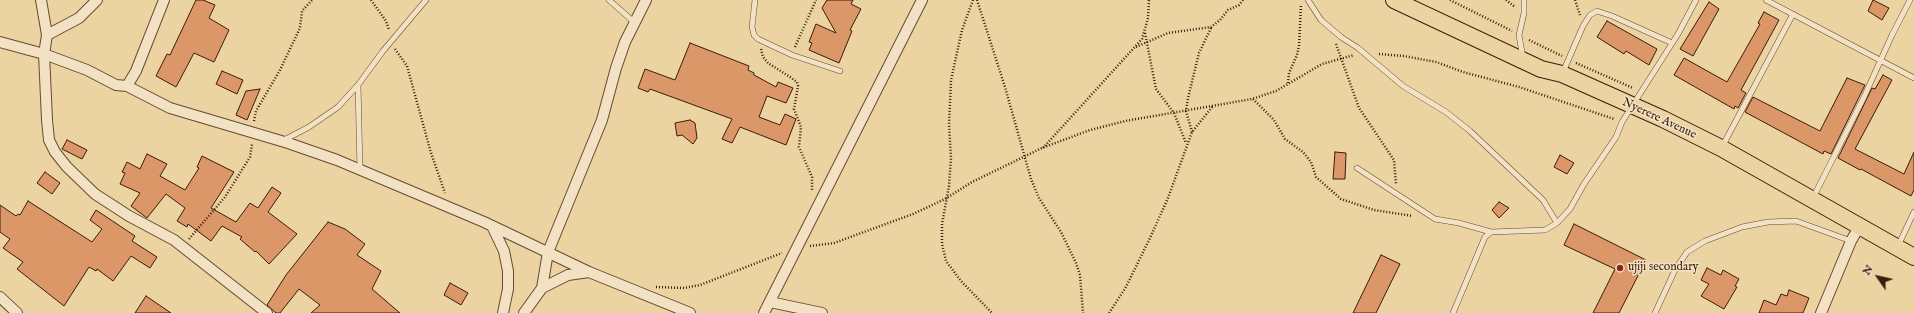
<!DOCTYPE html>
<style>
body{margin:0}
#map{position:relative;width:1914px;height:313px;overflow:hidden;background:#ebd3a2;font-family:"IM FELL English",serif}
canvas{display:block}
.north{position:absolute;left:1858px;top:257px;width:40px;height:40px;-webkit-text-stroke:3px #f2e2c3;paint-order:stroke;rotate:304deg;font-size:11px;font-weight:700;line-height:16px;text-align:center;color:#3c1b0b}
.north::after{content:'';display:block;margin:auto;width:14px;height:18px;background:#3c1b0b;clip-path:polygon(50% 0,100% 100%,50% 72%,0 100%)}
</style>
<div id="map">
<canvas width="1914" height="313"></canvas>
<div class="north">N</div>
</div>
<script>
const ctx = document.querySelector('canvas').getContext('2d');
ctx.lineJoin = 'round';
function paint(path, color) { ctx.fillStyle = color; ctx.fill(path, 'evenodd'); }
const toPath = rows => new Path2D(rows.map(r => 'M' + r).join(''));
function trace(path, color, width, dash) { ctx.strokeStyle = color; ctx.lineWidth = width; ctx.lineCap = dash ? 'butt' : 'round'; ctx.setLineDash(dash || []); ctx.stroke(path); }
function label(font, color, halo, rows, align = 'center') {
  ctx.font = font + ' "IM FELL English",serif'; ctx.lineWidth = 3; ctx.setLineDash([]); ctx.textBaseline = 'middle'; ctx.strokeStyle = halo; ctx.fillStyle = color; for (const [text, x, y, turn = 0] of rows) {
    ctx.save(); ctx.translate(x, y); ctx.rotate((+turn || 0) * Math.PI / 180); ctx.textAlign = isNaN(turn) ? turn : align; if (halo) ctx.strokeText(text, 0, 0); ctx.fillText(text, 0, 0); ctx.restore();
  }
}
const building = toPath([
 [196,0,203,0,215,5,209,18,229,30,214,62,194,53,176,87,156,76,167,54,170,55,196,0],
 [827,0,853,0,851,4,861,9,850,30,852,31,839,63,809,50,812,43,809,42,816,24,836,33,822,8,827,0],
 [1873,0,1889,8,1882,20,1868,11,1873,0],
 [1709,2,1719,9,1693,56,1680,49,1709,2],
 [1764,12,1779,20,1741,90,1746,93,1738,108,1735,106,1734,109,1674,75,1684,58,1727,82,1760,24,1758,23,1764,12],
 [1607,21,1657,49,1649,65,1626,51,1624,54,1597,37,1607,21],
 [690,43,749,66,748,70,754,73,754,75,776,87,778,82,793,88,786,103,767,96,759,117,780,125,785,114,796,119,786,145,740,127,732,143,722,139,732,119,650,89,648,92,638,88,645,69,675,80,690,43],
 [222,71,243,80,237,94,216,84,222,71],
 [1883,75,1892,80,1855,149,1904,174,1914,152,1914,190,1911,196,1861,169,1860,170,1838,158,1872,88,1875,89,1883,75],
 [1847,78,1865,85,1831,154,1824,151,1823,154,1745,112,1753,97,1820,131,1847,78],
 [260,89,247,120,236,115,246,91,260,89],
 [690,120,695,123,697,138,693,144,682,135,677,136,675,123,690,120],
 [67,140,87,150,82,159,62,149,67,140],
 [1335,152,1346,153,1345,179,1333,179,1335,152],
 [147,154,167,164,160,176,185,190,199,168,197,167,202,156,234,172,211,208,236,222,250,203,258,208,272,187,281,193,268,212,297,234,269,264,256,251,255,252,240,239,242,237,222,226,211,241,188,224,187,227,177,221,185,208,166,194,147,218,131,206,140,193,120,184,125,173,122,172,127,162,140,169,147,154],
 [1560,155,1574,163,1567,174,1554,167,1560,155],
 [45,172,60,183,52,194,37,183,45,172],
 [28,201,92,242,102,229,90,220,96,210,135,236,132,241,157,257,150,268,131,256,113,281,97,269,96,271,89,267,64,306,17,269,23,262,3,248,10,239,0,232,0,205,16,216,18,214,20,215,28,201],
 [1499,202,1509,208,1499,218,1492,210,1499,202],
 [328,222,345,229,365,244,357,255,381,271,372,289,400,313,311,313,320,305,299,289,280,313,276,313,267,305,286,275,328,222],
 [1574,224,1646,260,1619,313,1593,313,1615,269,1564,245,1574,224],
 [1381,255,1400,264,1376,313,1353,313,1381,255],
 [1707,268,1721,275,1723,270,1739,279,1735,286,1737,287,1724,309,1701,296,1709,284,1701,280,1707,268],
 [450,283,468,293,461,305,444,295,450,283],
 [1789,290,1809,298,1803,313,1759,313,1764,300,1776,305,1781,294,1787,296,1789,290],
 [146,296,171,313,135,313,146,296]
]);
const path = toPath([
 [371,0,386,21,389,30],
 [973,0,962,30,951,80,949,125,951,158,949,186,942,224,942,244,946,261,961,281,992,313],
 [977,0,1005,87,1031,179,1039,198,1061,232,1076,263,1080,275,1083,313],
 [1450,0,1512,31],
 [1506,0,1515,7],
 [1575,0,1580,15],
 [1145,33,1156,89,1174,113,1186,143],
 [1529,40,1562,56],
 [1336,44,1359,108,1394,160,1396,184],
 [795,47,816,0],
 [1136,47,1168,33,1211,27,1220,20,1228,10,1239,5,1243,0],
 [395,49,407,66,431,153,445,193],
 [761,49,763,57,768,63,790,77,797,82,798,86,794,109,801,127,799,147,812,177,812,191],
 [1379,54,1404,56,1436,62,1463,72,1519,87,1614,119],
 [1576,63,1633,88],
 [1288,83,1289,73,1297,55,1299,46,1301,4],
 [1253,99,1274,120,1285,139,1303,152,1311,162,1316,177,1341,199,1374,210,1413,216],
 [254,121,256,111,280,70,300,28,302,11,312,0],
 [1192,132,1186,111,1188,98,1199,53,1211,28],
 [1043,148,1142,39,1148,18,1149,0],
 [189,239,225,197,250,157,252,144],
 [810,246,834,243,913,214,945,199,972,182,1042,148,1090,130,1125,121,1252,99,1276,91,1322,64,1354,55],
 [656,287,684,288,700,285,782,253],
 [1109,313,1126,287,1150,238,1168,198,1192,132,1213,106]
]);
const lane = toPath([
 [609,0,634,22],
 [755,0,752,27,754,35,758,39,792,55,840,71],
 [1308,0,1321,20,1341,37,1358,48,1403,86,1446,112,1470,131,1543,200,1557,223],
 [1766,0,1914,78],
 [1523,58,1519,35,1524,13,1524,0],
 [1563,72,1583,26,1590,15,1597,11,1612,16,1672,43],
 [358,85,360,170],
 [282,141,309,127,338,107,358,85,383,51,426,0],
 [1722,147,1793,14],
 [1357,168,1435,219,1459,223,1491,232],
 [1813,198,1864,97,1892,35,1910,0],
 [1898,246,1914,212],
 [1453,313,1485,237,1491,232,1545,230,1557,223,1570,209,1584,184,1616,137,1622,122,1678,34,1696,0],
 [1655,313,1675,270,1687,252,1705,241,1742,227,1768,222,1796,221,1851,241]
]);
const street = toPath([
 [41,0,47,35,44,54,47,120,49,140,55,152,67,167,95,194,129,216,174,240,267,313],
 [47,35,79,18,97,0],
 [0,42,44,54,87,70,116,85,127,86,136,71,164,0],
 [127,86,170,108,288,143,337,160,484,222,589,272,690,313],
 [492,226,504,251,508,271,508,289,503,313],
 [542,288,568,275,589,272],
 [0,297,17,313],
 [770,302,822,313],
 [524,313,542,288,548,252,602,120,616,68,625,42,646,0],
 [764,313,922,0],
 [1821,313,1851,241,1859,227]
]);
const primary = toPath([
 [1394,0,1541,69,1562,74,1663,119,1721,148,1914,257]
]);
const markers = [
 [1620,268,4,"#8f2418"]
];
const streetNames = [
 ["Nyerere Avenue",1659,119,25]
];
const poiNames = [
 ["ujiji secondary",1628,268]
];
paint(building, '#db9768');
trace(building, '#3c1b0b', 1);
trace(lane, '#684931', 6);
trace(street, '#684931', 12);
trace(primary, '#3c1b0b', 18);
trace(path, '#3c1b0b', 2.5, [1, 2]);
trace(lane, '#f2e2c3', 5);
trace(street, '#f2e2c3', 10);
trace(primary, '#ebd3a2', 16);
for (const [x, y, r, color] of markers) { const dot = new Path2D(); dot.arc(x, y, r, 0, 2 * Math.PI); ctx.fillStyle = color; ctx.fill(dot); trace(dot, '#f2e2c3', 1.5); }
label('12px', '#3c1b0b', '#f2e2c3', streetNames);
label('12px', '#3c1b0b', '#f2e2c3', poiNames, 'left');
</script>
